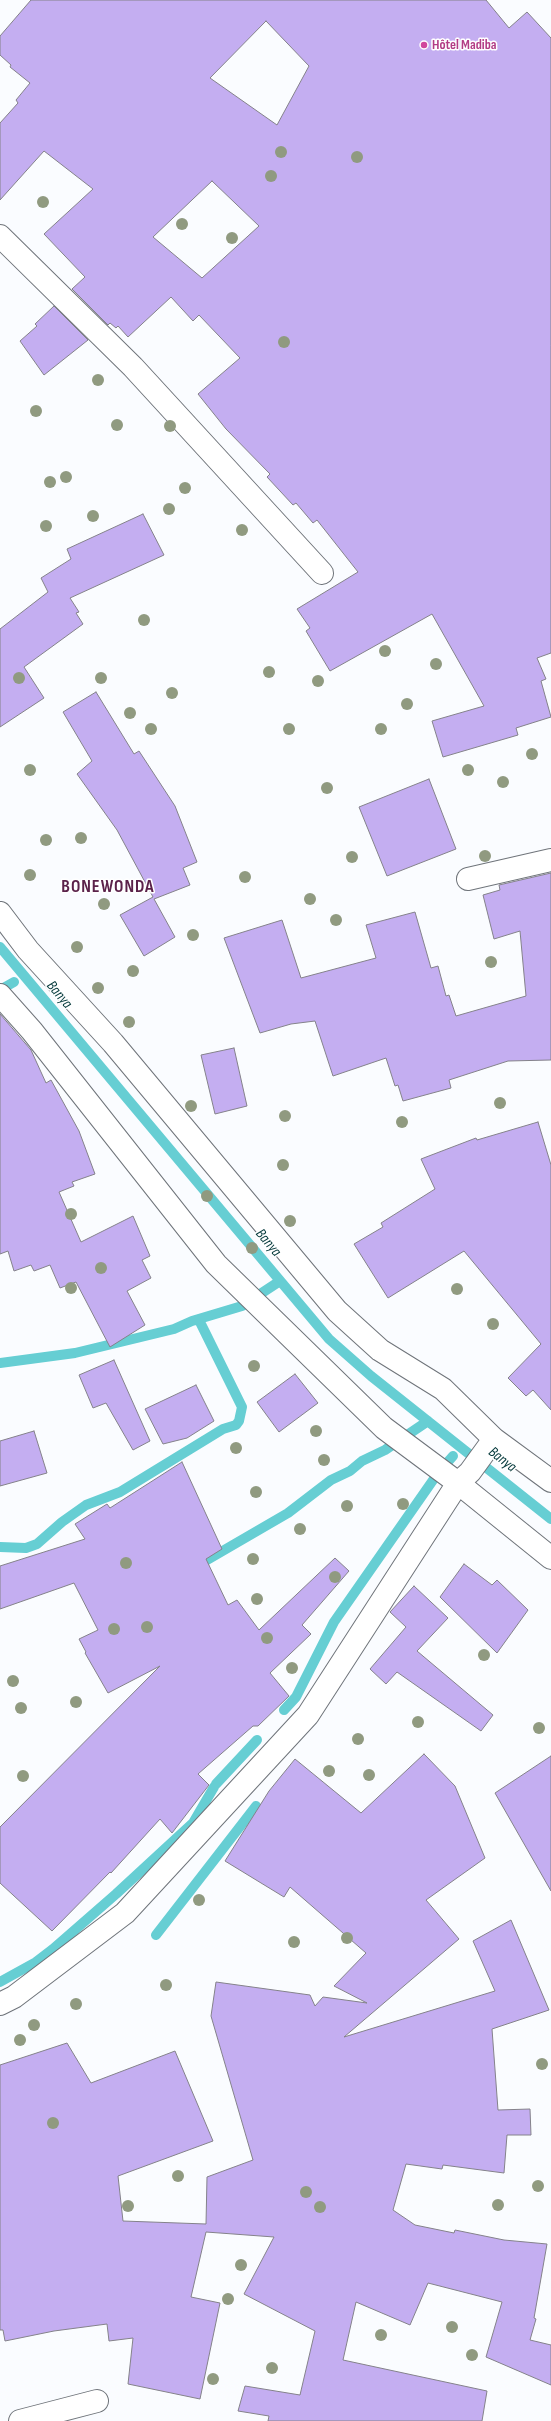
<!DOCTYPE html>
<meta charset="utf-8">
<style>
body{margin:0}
canvas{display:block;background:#fafcff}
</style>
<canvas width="551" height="2421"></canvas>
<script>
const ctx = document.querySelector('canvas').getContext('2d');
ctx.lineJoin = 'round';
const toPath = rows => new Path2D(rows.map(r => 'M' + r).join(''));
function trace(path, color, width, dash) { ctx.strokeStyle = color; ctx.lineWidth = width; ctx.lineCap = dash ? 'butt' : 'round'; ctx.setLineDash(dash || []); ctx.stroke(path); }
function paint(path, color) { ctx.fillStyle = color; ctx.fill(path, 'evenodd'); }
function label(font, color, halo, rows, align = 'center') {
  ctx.font = font + ' "Sofia Sans Condensed",sans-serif'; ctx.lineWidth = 3; ctx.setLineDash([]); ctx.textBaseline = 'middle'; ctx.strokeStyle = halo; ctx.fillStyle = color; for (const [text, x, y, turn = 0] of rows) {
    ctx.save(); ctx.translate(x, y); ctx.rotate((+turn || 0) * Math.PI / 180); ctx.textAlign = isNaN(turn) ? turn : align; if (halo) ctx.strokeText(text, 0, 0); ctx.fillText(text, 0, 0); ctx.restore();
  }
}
const stream = toPath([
 [0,947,329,1339,371,1376,551,1519],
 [0,990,14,982],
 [0,1363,75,1353,174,1329,192,1321,242,1306,280,1281],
 [0,1547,26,1548,37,1544,62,1522,86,1505,120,1492,223,1429,236,1425,239,1421,242,1407,199,1320],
 [195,1567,288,1513,331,1480,350,1471,362,1461,385,1450,428,1421],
 [284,1710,296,1697,334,1622,438,1473,453,1456],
 [216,1784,257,1740],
 [156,1935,256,1806],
 [0,1982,36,1962,53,1949,116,1894,193,1823,214,1787]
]);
const building = toPath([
 [31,0,486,0,509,28,527,12,551,38,551,653,537,658,546,679,541,681,551,717,516,728,518,735,443,757,432,721,484,706,432,614,330,671,306,631,310,628,297,609,358,572,317,520,313,523,296,503,293,505,267,477,270,474,226,429,198,394,240,358,199,315,193,321,171,297,128,337,118,326,116,328,110,323,108,325,72,289,85,277,44,234,93,189,44,151,0,200,0,123,18,103,16,100,30,83,10,67,11,65,0,55,0,36,31,0],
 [266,21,309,66,277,125,210,78,266,21],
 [212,181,259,226,202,278,153,237,212,181],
 [54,306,88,340,44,375,20,341,37,326,35,324,54,306],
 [143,514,164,555,70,598,79,612,76,613,83,624,24,667,44,698,0,727,0,629,48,592,41,578,71,559,67,549,143,514],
 [96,692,134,754,139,751,175,806,197,862,183,868,190,885,154,899,175,937,144,956,120,915,153,897,117,830,77,774,92,761,63,712,96,692],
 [429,779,456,849,387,876,359,807,429,779],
 [551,873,551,1060,508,1061,449,1080,451,1088,403,1101,398,1085,395,1086,386,1058,333,1076,315,1021,291,1024,260,1033,224,938,282,920,301,978,376,958,366,925,415,912,431,968,438,966,446,996,449,995,456,1016,526,996,520,931,494,939,483,895,500,890,499,885,551,873],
 [0,1014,31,1050,46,1083,51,1080,79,1131,95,1174,72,1182,74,1186,59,1192,81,1242,133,1216,150,1256,142,1260,151,1278,127,1291,145,1325,110,1347,76,1282,60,1288,50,1265,34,1271,31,1265,14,1271,8,1251,0,1254,0,1014],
 [234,1048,247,1106,215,1114,201,1055,234,1048],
 [538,1122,551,1165,551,1410,533,1390,526,1396,508,1378,541,1344,464,1251,388,1298,354,1244,383,1227,381,1223,435,1189,421,1159,476,1138,477,1140,538,1122],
 [114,1360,150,1441,133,1450,106,1403,93,1408,79,1375,114,1360],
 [295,1374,318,1403,279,1432,257,1402,295,1374],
 [196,1385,214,1421,187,1438,163,1444,145,1409,196,1385],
 [34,1431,47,1473,0,1486,0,1441,34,1431],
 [182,1462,222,1549,206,1559,228,1605,237,1600,259,1630,335,1558,349,1571,302,1625,311,1634,270,1673,289,1696,258,1726,253,1726,198,1774,209,1785,172,1833,160,1819,111,1873,110,1872,52,1931,0,1883,0,1827,160,1666,108,1693,85,1653,86,1652,79,1639,98,1630,74,1583,0,1609,0,1566,85,1539,75,1524,107,1504,110,1508,182,1462],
 [464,1564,492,1585,497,1580,528,1610,497,1653,440,1597,464,1564],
 [414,1586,448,1618,417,1651,493,1715,481,1731,397,1672,386,1684,370,1669,406,1627,390,1612,414,1586],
 [424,1754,455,1786,485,1858,426,1900,459,1939,344,2037,495,1991,473,1941,511,1920,549,2010,492,2029,498,2110,530,2109,531,2135,507,2135,504,2173,443,2165,442,2169,406,2164,393,2210,415,2225,454,2233,455,2230,504,2240,547,2244,534,2318,536,2319,530,2340,551,2345,551,2385,486,2357,502,2302,428,2283,410,2325,356,2302,343,2360,487,2391,482,2421,268,2421,269,2416,238,2411,245,2386,300,2395,315,2331,244,2294,274,2237,206,2232,191,2297,220,2303,200,2399,128,2384,133,2338,109,2341,107,2324,54,2331,5,2341,3,2330,0,2330,0,2065,67,2043,91,2083,175,2051,213,2141,118,2176,123,2221,206,2224,207,2177,253,2160,211,2016,216,1982,310,1995,315,2006,323,1997,367,2003,334,1986,366,1953,290,1887,284,1897,225,1861,269,1791,295,1759,361,1813,424,1754],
 [551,1756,551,1891,495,1793,551,1756]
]);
const minor = toPath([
 [0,236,133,367,322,573],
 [468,879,551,860],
 [0,913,28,950,113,1043,337,1311,380,1350,443,1389,494,1439,551,1481],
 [0,995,32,1031,216,1264,384,1428,458,1483,551,1558],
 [0,2004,14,1997,125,1913,308,1715,458,1483,470,1472,494,1439],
 [20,2421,97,2401]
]);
const trees = [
 [281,152],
 [357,157],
 [271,176],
 [43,202],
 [182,224],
 [232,238],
 [284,342],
 [98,380],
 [36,411],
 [117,425],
 [170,426],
 [66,477],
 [50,482],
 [185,488],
 [169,509],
 [93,516],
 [46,526],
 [242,530],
 [144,620],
 [385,651],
 [436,664],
 [269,672],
 [19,678],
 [101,678],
 [318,681],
 [172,693],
 [407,704],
 [130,713],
 [151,729],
 [289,729],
 [381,729],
 [532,754],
 [30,770],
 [468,770],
 [503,782],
 [327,788],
 [81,838],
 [46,840],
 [485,856],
 [352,857],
 [30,875],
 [245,877],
 [310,899],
 [104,904],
 [336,920],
 [193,935],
 [77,947],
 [491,962],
 [133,971],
 [98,988],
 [129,1022],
 [500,1103],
 [191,1106],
 [285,1116],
 [402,1122],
 [283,1165],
 [207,1196],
 [71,1214],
 [290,1221],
 [252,1248],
 [101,1268],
 [71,1288],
 [457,1289],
 [493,1324],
 [254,1366],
 [316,1431],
 [236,1448],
 [324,1460],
 [256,1492],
 [403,1504],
 [347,1506],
 [300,1529],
 [253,1559],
 [126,1563],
 [335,1577],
 [257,1599],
 [147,1627],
 [114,1629],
 [267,1638],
 [484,1655],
 [292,1668],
 [13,1681],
 [76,1702],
 [21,1708],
 [418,1722],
 [539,1728],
 [358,1739],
 [329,1771],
 [369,1775],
 [23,1776],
 [199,1900],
 [347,1938],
 [294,1942],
 [166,1985],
 [76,2004],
 [34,2025],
 [20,2040],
 [542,2064],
 [53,2123],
 [178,2176],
 [538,2186],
 [306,2192],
 [498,2205],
 [128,2206],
 [320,2207],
 [241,2265],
 [228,2299],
 [452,2327],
 [381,2335],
 [472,2355],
 [272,2368],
 [213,2379]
];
const markers = [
 [424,45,4,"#d1479c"]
];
const hotelNames = [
 ["Hôtel Madiba",432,45]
];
const waterNames = [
 ["Banya",59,995,50],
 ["Banya",268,1243,50],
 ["Banya",502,1460,38]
];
const districtNames = [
 ["BONEWONDA",108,887]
];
trace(stream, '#66ced3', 10);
paint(building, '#c4aef1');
trace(building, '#84828a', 1);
trace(minor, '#6f747a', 24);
trace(minor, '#fff', 22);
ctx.fillStyle = '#909a80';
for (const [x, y] of trees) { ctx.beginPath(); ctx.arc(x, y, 6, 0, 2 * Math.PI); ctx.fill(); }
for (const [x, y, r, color] of markers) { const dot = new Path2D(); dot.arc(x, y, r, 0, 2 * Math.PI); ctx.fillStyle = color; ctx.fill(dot); trace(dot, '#fff', 1.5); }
label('bold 14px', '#b23c85', '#fff', hotelNames, 'left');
label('italic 15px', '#03383a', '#fff', waterNames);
ctx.letterSpacing = '1px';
label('bold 18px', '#5b224a', '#fff', districtNames);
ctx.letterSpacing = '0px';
</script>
